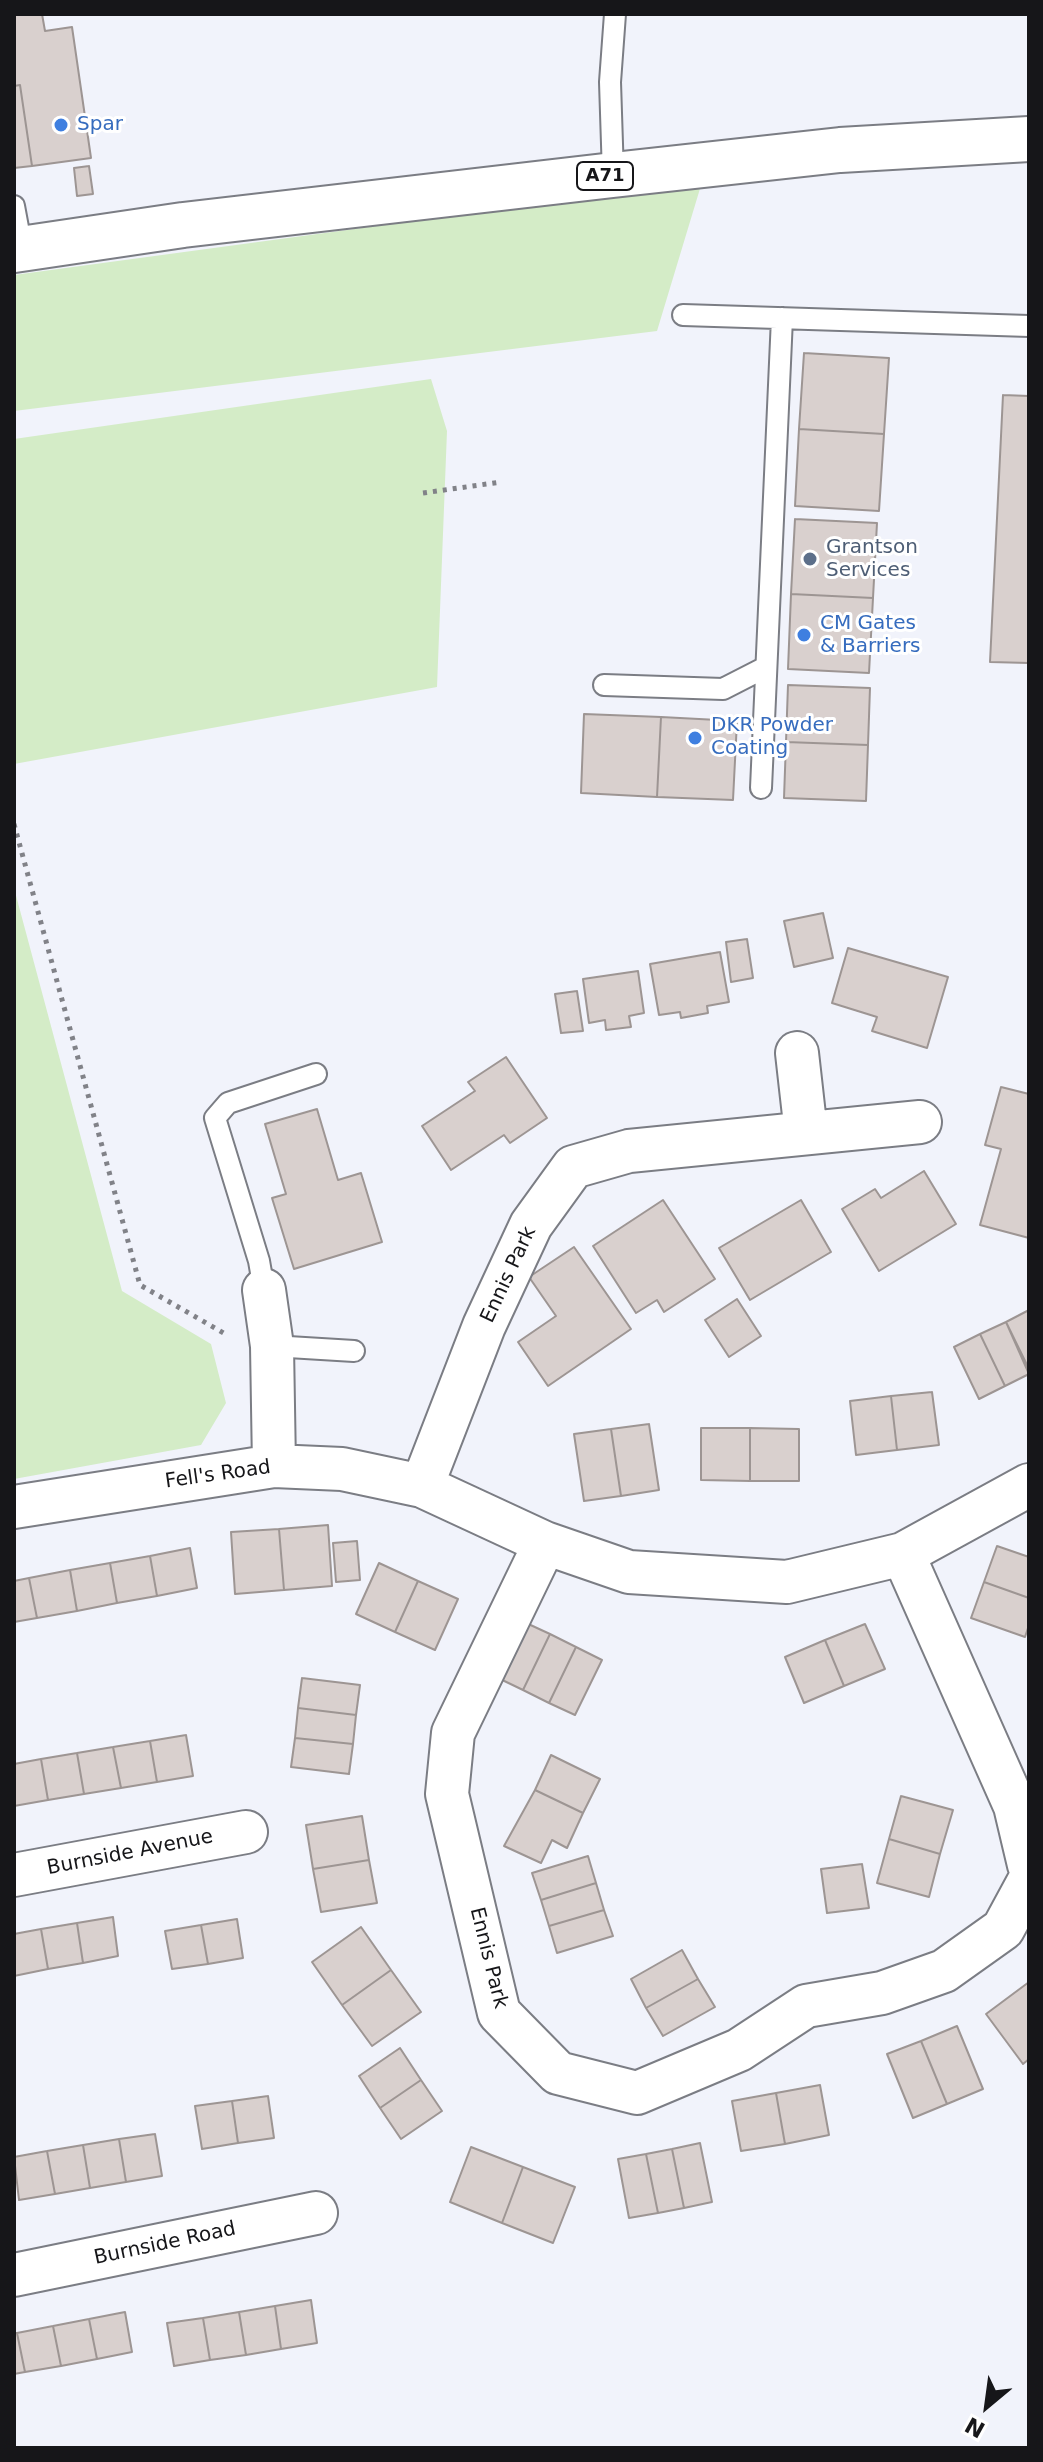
<!DOCTYPE html>
<style>
body{margin:0}
#map{position:relative;width:1043px;height:2462px;overflow:hidden;background:#f1f3fb;font-family:"DejaVu Sans",sans-serif}
canvas{display:block}
.frame{position:absolute;inset:0;border:16px solid #161619;pointer-events:none}
.north{position:absolute;left:947px;top:2366px;width:80px;height:80px;-webkit-text-stroke:6px #fff;paint-order:stroke;rotate:209deg;font-size:22px;font-weight:700;line-height:32px;text-align:center;color:#161619}
.north::after{content:'';display:block;margin:auto;width:28px;height:36px;background:#161619;clip-path:polygon(50% 0,100% 100%,50% 72%,0 100%)}
</style>
<div id="map">
<canvas width="1043" height="2462"></canvas>
<div class="frame"></div>
<div class="north">N</div>
</div>
<script>
const ctx = document.querySelector('canvas').getContext('2d');
ctx.lineJoin = 'round';
function paint(path, color) { ctx.fillStyle = color; ctx.fill(path, 'evenodd'); }
const toPath = rows => new Path2D(rows.map(r => 'M' + r).join(''));
function trace(path, color, width, dash) { ctx.strokeStyle = color; ctx.lineWidth = width; ctx.lineCap = dash ? 'butt' : 'round'; ctx.setLineDash(dash || []); ctx.stroke(path); }
function label(font, color, halo, rows, align = 'center') {
  ctx.font = font + ' "DejaVu Sans",sans-serif'; ctx.lineWidth = 6; ctx.setLineDash([]); ctx.textBaseline = 'middle'; ctx.strokeStyle = halo; ctx.fillStyle = color; for (const [text, x, y, turn = 0] of rows) {
    ctx.save(); ctx.translate(x, y); ctx.rotate((+turn || 0) * Math.PI / 180); ctx.textAlign = isNaN(turn) ? turn : align; if (halo) ctx.strokeText(text, 0, 0); ctx.fillText(text, 0, 0); ctx.restore();
  }
}
const green = toPath([
 [702,182,657,331,14,411,14,275],
 [431,379,447,431,437,687,14,764,14,439],
 [14,888,122,1291,211,1344,226,1403,201,1445,14,1479]
]);
const building = toPath([
 [14,14,42,14,45,31,72,27,91,158,32,166,20,85,14,86,14,14],
 [20,85,32,166,14,168,14,86,20,85],
 [89,166,93,194,77,196,74,168,89,166],
 [804,353,889,358,884,434,799,429,804,353],
 [1003,395,1029,396,1029,663,990,662,1003,395],
 [799,429,884,434,879,511,795,506,799,429],
 [795,519,877,523,873,598,791,594,795,519],
 [791,594,873,598,869,673,788,669,791,594],
 [788,685,870,688,868,745,786,742,788,685],
 [584,714,661,717,657,797,581,793,584,714],
 [661,717,737,721,733,800,657,797,661,717],
 [786,742,868,745,866,801,784,798,786,742],
 [823,913,833,958,794,967,784,921,823,913],
 [747,939,753,978,731,982,726,942,747,939],
 [848,948,948,977,927,1048,872,1031,877,1017,832,1003,848,948],
 [720,952,729,1002,707,1006,708,1013,681,1018,680,1012,659,1015,650,964,720,952],
 [638,971,644,1013,629,1016,631,1027,606,1030,605,1020,589,1023,583,979,638,971],
 [577,991,583,1031,561,1033,555,994,577,991],
 [506,1057,547,1118,510,1143,504,1135,451,1170,422,1126,475,1091,468,1082,506,1057],
 [1001,1087,1029,1094,1029,1238,980,1225,1001,1149,985,1145,1001,1087],
 [317,1109,338,1180,361,1173,382,1242,294,1269,272,1198,286,1194,265,1124,317,1109],
 [924,1171,956,1224,879,1271,842,1209,875,1189,881,1198,924,1171],
 [663,1200,715,1279,664,1312,657,1300,636,1313,593,1246,663,1200],
 [801,1200,831,1252,750,1300,719,1248,801,1200],
 [574,1247,631,1329,548,1386,518,1342,556,1316,529,1277,574,1247],
 [737,1299,761,1336,729,1357,705,1320,737,1299],
 [1029,1310,1029,1369,1006,1322,1029,1310],
 [1006,1322,1029,1374,1005,1386,980,1334,1006,1322],
 [980,1334,1005,1386,979,1399,954,1347,980,1334],
 [932,1392,939,1445,897,1450,891,1396,932,1392],
 [891,1396,897,1450,856,1455,850,1401,891,1396],
 [649,1424,659,1490,621,1496,611,1429,649,1424],
 [701,1428,750,1428,750,1481,701,1480,701,1428],
 [750,1428,799,1429,799,1481,750,1481,750,1428],
 [611,1429,621,1496,584,1501,574,1434,611,1429],
 [328,1525,332,1586,284,1590,279,1529,328,1525],
 [279,1529,284,1590,235,1594,231,1532,279,1529],
 [357,1541,360,1580,336,1582,333,1543,357,1541],
 [997,1546,1029,1557,1029,1598,984,1582,997,1546],
 [190,1548,197,1588,157,1596,150,1556,190,1548],
 [150,1556,157,1596,117,1603,110,1563,150,1556],
 [110,1563,117,1603,77,1611,70,1570,110,1563],
 [379,1563,418,1581,395,1632,356,1614,379,1563],
 [70,1570,77,1611,37,1618,29,1578,70,1570],
 [29,1578,37,1618,14,1622,14,1581,29,1578],
 [418,1581,458,1599,435,1650,395,1632,418,1581],
 [984,1582,1029,1598,1029,1625,1025,1637,971,1618,984,1582],
 [524,1622,550,1634,523,1690,496,1677,524,1622],
 [865,1624,885,1669,844,1686,825,1640,865,1624],
 [550,1634,576,1647,549,1703,523,1690,550,1634],
 [825,1640,844,1686,804,1703,785,1657,825,1640],
 [576,1647,602,1660,575,1715,549,1703,576,1647],
 [302,1678,360,1685,356,1715,298,1708,302,1678],
 [298,1708,356,1715,353,1744,295,1738,298,1708],
 [186,1735,193,1776,157,1782,150,1741,186,1735],
 [295,1738,353,1744,349,1774,291,1767,295,1738],
 [150,1741,157,1782,121,1788,113,1747,150,1741],
 [113,1747,121,1788,84,1794,77,1753,113,1747],
 [77,1753,84,1794,48,1800,41,1759,77,1753],
 [551,1755,600,1779,583,1813,535,1790,551,1755],
 [41,1759,48,1800,14,1806,14,1764,41,1759],
 [535,1790,583,1813,567,1848,552,1840,541,1863,504,1846,535,1790],
 [901,1796,953,1810,940,1854,889,1839,901,1796],
 [362,1816,369,1860,313,1869,306,1825,362,1816],
 [889,1839,940,1854,929,1897,877,1883,889,1839],
 [588,1856,596,1883,541,1900,532,1873,588,1856],
 [369,1860,377,1903,321,1912,313,1869,369,1860],
 [862,1864,869,1908,827,1913,821,1869,862,1864],
 [596,1883,604,1910,549,1926,541,1900,596,1883],
 [604,1910,613,1936,557,1953,549,1926,604,1910],
 [113,1917,118,1956,83,1963,77,1923,113,1917],
 [237,1919,243,1958,208,1964,201,1925,237,1919],
 [77,1923,83,1963,48,1969,41,1929,77,1923],
 [201,1925,208,1964,172,1969,165,1931,201,1925],
 [361,1927,391,1970,342,2005,312,1962,361,1927],
 [41,1929,48,1969,14,1976,14,1934,41,1929],
 [682,1950,698,1979,646,2008,631,1979,682,1950],
 [391,1970,421,2012,372,2046,342,2005,391,1970],
 [698,1979,715,2007,663,2036,646,2008,698,1979],
 [1029,1982,1029,2059,1023,2064,986,2014,1029,1982],
 [957,2026,983,2089,947,2104,921,2041,957,2026],
 [921,2041,947,2104,913,2118,887,2054,921,2041],
 [400,2048,421,2080,380,2108,359,2076,400,2048],
 [421,2080,442,2111,401,2139,380,2108,421,2080],
 [820,2085,829,2135,785,2144,776,2093,820,2085],
 [776,2093,785,2144,741,2151,732,2101,776,2093],
 [268,2096,274,2138,238,2143,232,2101,268,2096],
 [232,2101,238,2143,202,2149,195,2106,232,2101],
 [155,2134,162,2176,126,2182,119,2139,155,2134],
 [119,2139,126,2182,90,2188,83,2145,119,2139],
 [700,2143,712,2202,684,2208,672,2149,700,2143],
 [83,2145,90,2188,55,2194,47,2151,83,2145],
 [471,2147,523,2167,502,2223,450,2202,471,2147],
 [672,2149,684,2208,658,2213,646,2154,672,2149],
 [47,2151,55,2194,19,2200,14,2157,47,2151],
 [646,2154,658,2213,629,2218,618,2159,646,2154],
 [523,2167,575,2187,553,2243,502,2223,523,2167],
 [311,2300,317,2343,281,2349,275,2306,311,2300],
 [275,2306,281,2349,246,2355,239,2312,275,2306],
 [125,2312,132,2352,97,2359,89,2319,125,2312],
 [239,2312,246,2355,210,2360,203,2318,239,2312],
 [203,2318,210,2360,174,2366,167,2323,203,2318],
 [89,2319,97,2359,61,2366,53,2326,89,2319],
 [53,2326,61,2366,25,2372,17,2333,53,2326],
 [14,2333,17,2333,25,2372,14,2374,14,2333]
]);
const path = toPath([
 [423,493,501,482],
 [14,824,140,1285,227,1335]
]);
const lane = toPath([
 [613,175,610,82,615,14],
 [14,206,22,249],
 [683,315,1029,326],
 [604,685,723,689,766,667],
 [761,788,782,318],
 [264,1290,259,1261,215,1118,228,1103,316,1074],
 [272,1346,354,1351]
]);
const street = toPath([
 [797,1053,806,1133],
 [264,1290,272,1346,274,1466],
 [422,1486,484,1326,531,1225,573,1167,629,1151,920,1122],
 [14,1507,274,1466,342,1469,422,1486,545,1543,629,1572,787,1582,903,1554,1029,1485],
 [545,1543,453,1733,447,1794,499,2013,558,2073,637,2093,739,2050,806,2006,882,1993,944,1971,1003,1929,1029,1881],
 [903,1554,1015,1806,1029,1865],
 [14,1875,246,1832],
 [14,2275,316,2213]
]);
const primary = toPath([
 [14,250,183,225,613,175,840,150,1029,139]
]);
const markers = [
 [61,125,8,"#3f7fe0"],
 [810,559,8,"#5c6f8a"],
 [804,635,8,"#3f7fe0"],
 [695,738,8,"#3f7fe0"]
];
const shields = [
 [605,176,56]
];
const shieldNames = [
 ["A71",605,176]
];
const shopNames = [
 ["Spar",77,125],
 ["CM Gates",820,624],
 ["& Barriers",820,647],
 ["DKR Powder",711,726],
 ["Coating",711,749]
];
const serviceNames = [
 ["Grantson",826,548],
 ["Services",826,571]
];
const streetNames = [
 ["Ennis Park",509,1275,-65],
 ["Fell's Road",218,1475,-8],
 ["Burnside Avenue",130,1853,-11],
 ["Ennis Park",488,1958,76],
 ["Burnside Road",165,2244,-12]
];
paint(green, '#d4ecc7');
paint(building, '#d9d0ce');
trace(building, '#9d9593', 2);
trace(lane, '#7b7d84', 24);
trace(street, '#7b7d84', 46);
trace(primary, '#7b7d84', 48);
trace(path, '#818288', 5, [4, 6]);
trace(lane, '#fff', 20);
trace(street, '#fff', 42);
trace(primary, '#fff', 44);
for (const [x, y, r, color] of markers) { const dot = new Path2D(); dot.arc(x, y, r, 0, 2 * Math.PI); ctx.fillStyle = color; ctx.fill(dot); trace(dot, '#fff', 3); }
for (const [x, y, w] of shields) { const box = new Path2D(); box.roundRect(x - w / 2, y - 14, w, 28, 6); ctx.fillStyle = '#fff'; ctx.fill(box); trace(box, '#161619', 2); }
label('bold 18px', '#161619', null, shieldNames);
label('20px', '#366cbe', '#fff', shopNames, 'left');
label('20px', '#4e5e75', '#fff', serviceNames, 'left');
label('20px', '#161619', '#fff', streetNames);
</script>
